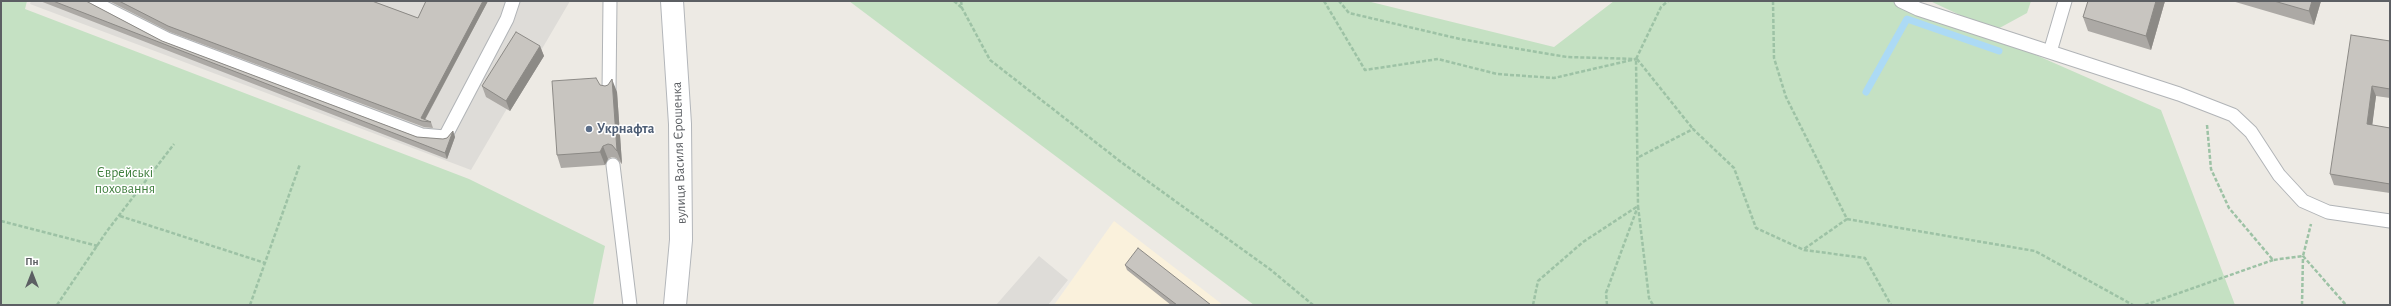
<!DOCTYPE html>
<meta charset="utf-8">
<style>
body{margin:0}
#map{position:relative;width:2391px;height:306px;overflow:hidden;background:#edeae4;font-family:"Alegreya Sans",sans-serif}
canvas{display:block}
.frame{position:absolute;inset:0;border:2px solid #5c5f63;pointer-events:none}
.north{position:absolute;left:12px;top:254px;width:40px;height:40px;-webkit-text-stroke:3px #fff;paint-order:stroke;rotate:0deg;font-size:11px;font-weight:700;line-height:16px;text-align:center;color:#5c5f63}
.north::after{content:'';display:block;margin:auto;width:14px;height:18px;background:#5c5f63;clip-path:polygon(50% 0,100% 100%,50% 72%,0 100%)}
</style>
<div id="map">
<canvas width="2391" height="306"></canvas>
<div class="frame"></div>
<div class="north">Пн</div>
</div>
<script>
const ctx = document.querySelector('canvas').getContext('2d');
ctx.lineJoin = 'round';
function paint(path, color) { ctx.fillStyle = color; ctx.fill(path, 'evenodd'); }
const toPath = rows => new Path2D(rows.map(r => 'M' + r).join(''));
function trace(path, color, width, dash) { ctx.strokeStyle = color; ctx.lineWidth = width; ctx.lineCap = dash ? 'butt' : 'round'; ctx.setLineDash(dash || []); ctx.stroke(path); }
function label(font, color, halo, rows, align = 'center') {
  ctx.font = font + ' "Alegreya Sans",sans-serif'; ctx.lineWidth = 3; ctx.setLineDash([]); ctx.textBaseline = 'middle'; ctx.strokeStyle = halo; ctx.fillStyle = color; for (const [text, x, y, turn = 0] of rows) {
    ctx.save(); ctx.translate(x, y); ctx.rotate((+turn || 0) * Math.PI / 180); ctx.textAlign = isNaN(turn) ? turn : align; if (halo) ctx.strokeText(text, 0, 0); ctx.fillText(text, 0, 0); ctx.restore();
  }
}
const commercial = toPath([
 [1114,221,1223,305,1054,305]
]);
const industrial = toPath([
 [31,1,570,1,471,170,30,4],
 [1039,256,1068,280,1048,305,996,305]
]);
const green = toPath([
 [1,1,27,1,25,9,469,179,605,246,593,305,1,305],
 [849,1,1367,1,1554,47,1614,1,1913,1,2161,110,2235,305,1254,305],
 [1930,1,2031,1,2027,13,1994,31]
]);
const stream = toPath([
 [1866,92,1907,19,1999,51]
]);
const path = toPath([
 [954,1,962,8],
 [961,1,962,8,990,60,1121,162,1271,270,1313,305],
 [1324,1,1365,70,1438,59,1497,74,1554,78,1636,59,1567,57,1460,39,1349,13,1339,1],
 [1773,1,1774,58,1786,97,1847,219,1804,249],
 [1637,59,1693,129],
 [2207,125,2211,169,2229,208,2273,260,2303,256,2311,224],
 [1639,157,1693,129,1734,168,1756,228,1804,250,1865,258,1891,305],
 [120,216,265,263],
 [1847,219,2035,251,2133,305],
 [1,221,98,246],
 [2303,256,2346,305],
 [57,305,107,231,174,144],
 [250,305,300,164],
 [1533,305,1538,281,1583,242,1638,206,1649,298,1653,305],
 [1607,305,1606,293,1638,206,1636,59,1661,7,1668,1],
 [2145,305,2273,260],
 [2302,305,2303,256]
]);
const lane = toPath([
 [91,1,167,39,422,135,445,137,507,19,513,1],
 [1901,1,1918,9,2179,94,2233,115,2251,132,2279,175,2303,201,2328,212,2390,221],
 [2050,52,2065,1],
 [609,91,610,1],
 [613,165,630,305]
]);
const secondary = toPath([
 [672,1,680,124,681,240,675,305]
]);
const wall = toPath([
 [40,1,86,1,162,41,417,137,443,139,447,138,453,131,455,137,447,159],
 [109,1,372,1,418,18,426,1,488,1,425,120,431,122,433,128,424,127,170,32],
 [2088,1,2165,1,2151,50,2088,31,2083,17],
 [2232,1,2321,1,2314,25],
 [2390,41,2390,98,2376,96,2372,125,2390,128,2390,193,2334,185,2330,174],
 [540,46,544,56,510,111,486,97,482,86],
 [600,85,617,92,622,164,616,158,612,157,608,159,605,165,561,168,557,155],
 [1125,265,1211,305,1171,305,1127,270]
]);
const shadedWall = toPath([
 [483,1,488,1,424,121,421,118],
 [2156,1,2165,1,2151,50,2146,36],
 [2312,1,2321,1,2314,25,2309,11],
 [540,46,544,56,510,111,506,101],
 [612,79,617,92,622,164,617,151],
 [2372,86,2376,96,2371,135,2367,124],
 [453,131,455,137,447,159,445,153],
 [603,146,608,159,605,165,600,152]
]);
const building = toPath([
 [53,1,86,1,162,41,417,137,443,139,447,138,453,131,445,153,53,1],
 [119,1,372,1,418,18,426,1,483,1,421,118,431,122,422,121,168,26,119,1],
 [2088,1,2156,1,2146,36,2083,17,2088,1],
 [2274,1,2312,1,2309,11,2274,1],
 [516,32,540,46,506,101,482,86,516,32],
 [2351,35,2390,41,2390,89,2372,86,2367,124,2390,128,2390,184,2330,174,2351,35],
 [596,78,600,85,605,86,608,85,612,79,617,151,612,145,608,144,603,146,600,152,557,155,552,81,596,78],
 [1138,248,1211,305,1177,305,1125,265,1138,248]
]);
const markers = [
 [589,129,4,"#5c6f8a"]
];
const serviceNames = [
 ["Укрнафта",597,129]
];
const streetNames = [
 ["вулиця Василя Єрошенка",679,153,-92]
];
const parkNames = [
 ["Єврейські",125,173],
 ["поховання",125,189]
];
paint(commercial, '#faf1dc');
paint(industrial, '#dedcd8');
paint(green, '#c5e1c3');
trace(stream, '#acdaf5', 7);
trace(lane, '#b1b4b7', 15);
trace(secondary, '#b3b6ba', 24);
trace(path, '#9dc2a5', 2.5, [4, 2]);
trace(lane, '#fff', 13);
trace(secondary, '#fff', 22);
paint(wall, '#aca9a5');
paint(shadedWall, '#8c8a86');
paint(building, '#c8c5c0');
trace(building, '#8c8a86', 1);
for (const [x, y, r, color] of markers) { const dot = new Path2D(); dot.arc(x, y, r, 0, 2 * Math.PI); ctx.fillStyle = color; ctx.fill(dot); trace(dot, '#fff', 1.5); }
label('bold 14px', '#4e5e75', '#fff', serviceNames, 'left');
label('14px', '#5c5f63', '#fff', streetNames);
label('14px', '#407f3e', '#fff', parkNames);
</script>
